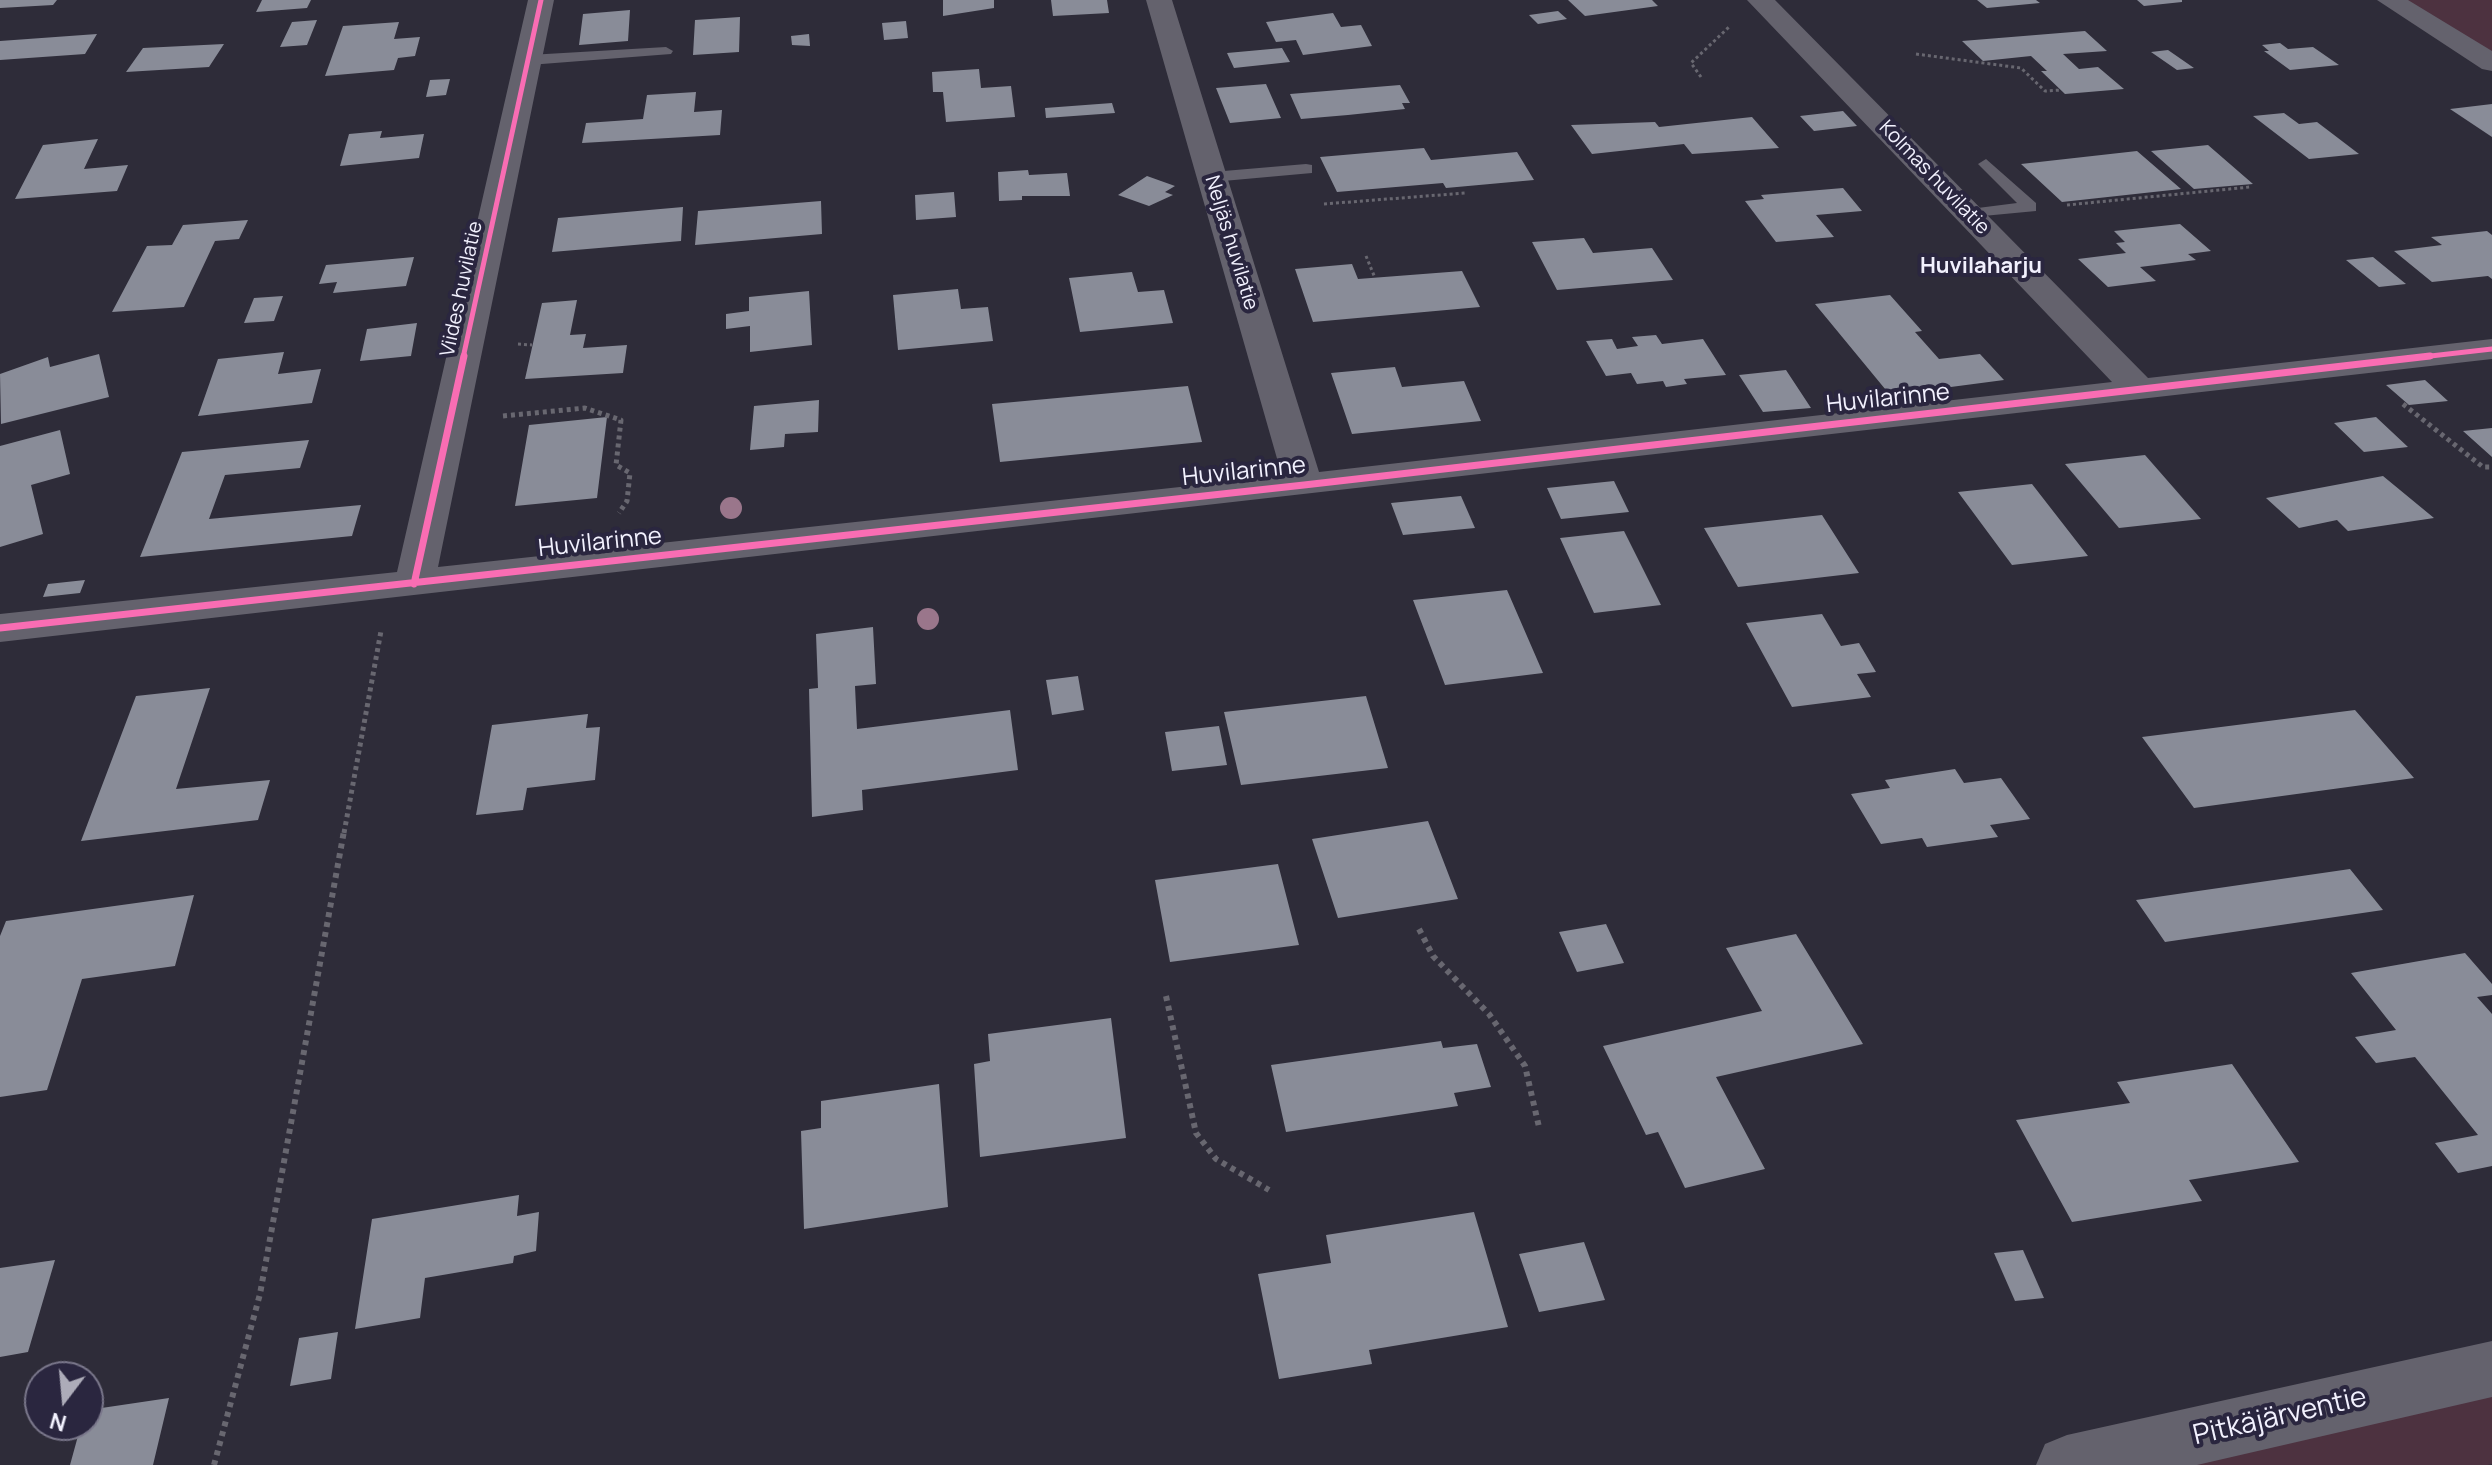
<!DOCTYPE html>
<meta charset="utf-8">
<style>
body{margin:0}
#map{position:relative;width:2492px;height:1465px;overflow:hidden;background:#2e2c39;font-family:Manrope,sans-serif}
canvas{display:block}
.north{position:absolute;left:24px;top:1361px;width:80px;height:80px;box-sizing:border-box;background:#2a263f;border:2px solid #7a778b;border-radius:50%;rotate:196deg;font-size:22px;font-weight:700;line-height:32px;text-align:center;color:#f2f1fe}
.north::after{content:'';display:block;margin:auto;width:28px;height:36px;background:#adacb9;clip-path:polygon(50% 0,100% 100%,50% 72%,0 100%)}
</style>
<div id="map">
<canvas width="2492" height="1465"></canvas>
<div class="north">N</div>
</div>
<script>
const ctx = document.querySelector('canvas').getContext('2d');
ctx.lineJoin = 'round';
function paint(path, color) { ctx.fillStyle = color; ctx.fill(path, 'evenodd'); }
const toPath = rows => new Path2D(rows.map(r => 'M' + r).join(''));
function trace(path, color, width, dash) { ctx.strokeStyle = color; ctx.lineWidth = width; ctx.lineCap = dash ? 'butt' : 'round'; ctx.setLineDash(dash || []); ctx.stroke(path); }
function label(font, color, halo, rows, align = 'center') {
  ctx.font = font + ' Manrope,sans-serif'; ctx.lineWidth = 8; ctx.setLineDash([]); ctx.textBaseline = 'middle'; ctx.strokeStyle = halo; ctx.fillStyle = color; for (const [text, x, y, turn = 0] of rows) {
    ctx.save(); ctx.translate(x, y); ctx.rotate((+turn || 0) * Math.PI / 180); ctx.textAlign = isNaN(turn) ? turn : align; if (halo) ctx.strokeText(text, 0, 0); ctx.fillText(text, 0, 0); ctx.restore();
  }
}
const green = toPath([
 [2390,0,2492,0,2492,63],
 [2492,1391,2492,1464,2488,1465,2141,1465]
]);
const building = toPath([
 [0,0,57,0,53,5,0,8],
 [262,0,311,0,307,8,256,12],
 [943,0,994,0,994,8,943,16],
 [1051,0,1107,0,1109,13,1053,16],
 [1568,0,1652,0,1658,6,1585,16],
 [1977,0,2036,0,2040,3,1987,8],
 [2137,0,2182,0,2182,2,2144,6],
 [630,10,628,41,579,45,583,14],
 [1558,11,1567,19,1538,24,1529,15],
 [1333,13,1341,27,1361,25,1372,46,1303,55,1296,40,1276,42,1266,22],
 [740,17,739,52,693,55,695,20],
 [317,20,307,45,280,47,292,22],
 [906,21,908,38,884,40,882,23],
 [399,22,394,39,420,37,415,56,398,58,394,70,325,76,343,26],
 [2085,31,2107,51,2063,54,2079,69,2098,67,2124,89,2065,94,2041,71,2047,71,2031,56,1983,61,1962,41],
 [97,34,85,54,0,60,0,41],
 [809,34,810,46,792,45,791,36],
 [2280,43,2288,49,2313,47,2339,65,2290,70,2264,51,2269,51,2262,45],
 [224,44,209,67,126,72,143,48],
 [1282,48,1290,62,1234,68,1227,53],
 [2168,50,2194,68,2177,70,2151,52],
 [979,69,981,88,1011,86,1015,117,946,122,943,92,933,92,932,72],
 [450,79,446,95,426,97,430,80],
 [1266,84,1281,118,1230,123,1216,88],
 [1400,85,1410,103,1402,103,1405,109,1348,115,1301,119,1290,94],
 [696,92,694,112,722,110,720,135,582,143,586,123,643,119,647,95],
 [1112,103,1115,113,1046,118,1045,108],
 [2492,104,2492,137,2450,109],
 [1843,111,1857,126,1814,131,1800,116],
 [2284,113,2299,124,2317,122,2359,154,2309,159,2253,116],
 [1752,117,1779,148,1692,154,1684,144,1592,154,1571,125,1655,122,1659,127],
 [382,131,380,138,424,134,419,158,340,166,349,134],
 [98,139,84,169,128,165,117,191,15,199,43,145],
 [2208,145,2253,184,2194,189,2151,151],
 [1424,148,1431,160,1517,152,1534,180,1446,188,1443,183,1337,192,1320,157],
 [2137,151,2181,189,2062,202,2021,164],
 [1028,170,1029,175,1067,173,1070,196,1022,196,1022,200,999,201,998,172],
 [1147,176,1175,186,1165,192,1173,195,1149,206,1118,195],
 [1843,188,1862,211,1816,215,1834,237,1776,242,1745,201,1764,199,1761,195],
 [954,192,956,217,916,220,915,195],
 [821,201,822,234,695,245,698,211],
 [683,207,681,241,552,252,558,218],
 [248,220,239,239,215,241,184,307,112,312,147,246,172,245,183,225],
 [2180,224,2211,251,2188,254,2196,260,2140,267,2156,281,2108,287,2078,259,2126,253,2116,243,2125,242,2114,231],
 [2487,231,2492,235,2492,279,2488,276,2432,282,2394,251,2442,245,2431,237],
 [1584,238,1593,253,1652,248,1673,280,1557,290,1532,242],
 [414,257,406,286,333,293,337,282,319,284,326,265],
 [2373,257,2406,284,2379,287,2346,260],
 [1352,264,1358,279,1462,271,1480,307,1313,322,1295,269],
 [1132,272,1138,292,1164,290,1173,323,1080,332,1069,278],
 [958,289,961,309,988,307,993,341,898,350,893,295],
 [809,291,812,345,750,352,750,326,726,329,726,314,749,311,749,297],
 [1890,295,1922,331,1915,332,1939,359,1980,354,2004,380,1890,395,1815,304],
 [283,296,274,321,244,323,254,298],
 [577,300,570,335,586,334,583,348,627,345,623,373,525,379,542,303],
 [417,323,411,356,360,361,367,329],
 [1656,335,1662,344,1703,339,1726,375,1684,379,1687,384,1666,387,1663,381,1637,384,1631,373,1606,376,1586,341,1612,339,1617,349,1638,346,1632,337],
 [284,352,278,374,321,369,312,403,198,416,218,359],
 [99,354,109,397,1,424,0,374,48,357,50,367],
 [1395,367,1402,387,1464,381,1481,421,1352,434,1331,373],
 [1786,370,1811,408,1763,412,1739,375],
 [2425,380,2448,401,2409,405,2386,385],
 [1188,386,1202,442,1000,462,992,404],
 [819,400,818,432,785,434,784,447,750,450,754,406],
 [607,417,597,498,515,506,529,425],
 [2376,417,2408,447,2364,452,2334,423],
 [2492,428,2492,457,2463,431],
 [60,430,70,474,31,485,43,534,0,547,0,446],
 [309,440,300,468,225,475,209,519,361,505,352,536,140,557,182,452],
 [2145,455,2201,519,2119,528,2065,464],
 [2383,476,2434,518,2348,531,2337,520,2299,528,2266,498],
 [1614,481,1629,512,1561,519,1547,488],
 [2032,484,2088,556,2012,565,1958,492],
 [1461,496,1475,528,1403,535,1391,503],
 [1822,515,1859,573,1738,587,1704,528],
 [1624,531,1661,605,1594,613,1560,538],
 [85,580,80,593,43,597,48,584],
 [1507,590,1543,673,1445,685,1413,600],
 [1822,614,1841,646,1859,643,1876,672,1857,674,1871,697,1792,707,1746,623],
 [873,627,876,684,855,686,857,729,1010,710,1018,770,862,790,863,810,812,817,809,689,818,688,816,634],
 [1078,676,1084,710,1052,715,1046,680],
 [210,688,176,789,270,780,258,820,81,841,136,696],
 [1366,696,1388,768,1241,785,1224,712],
 [2355,710,2414,778,2194,808,2142,737],
 [588,714,586,728,600,727,595,780,527,788,523,810,476,815,492,725],
 [1219,726,1227,765,1172,771,1165,732],
 [1955,769,1964,783,2001,778,2030,819,1990,825,1998,837,1927,847,1922,838,1881,844,1851,794,1890,788,1885,780],
 [1428,821,1458,899,1338,918,1312,839],
 [1278,864,1299,945,1170,962,1155,880],
 [2350,869,2383,910,2165,942,2136,900],
 [194,895,175,966,82,979,47,1090,0,1097,0,936,6,921],
 [1606,924,1624,963,1577,972,1559,932],
 [1796,934,1863,1044,1716,1077,1765,1169,1685,1188,1658,1132,1646,1135,1603,1046,1762,1011,1726,948],
 [2465,953,2492,984,2492,995,2477,997,2492,1014,2492,1166,2458,1173,2435,1143,2478,1135,2415,1057,2376,1063,2355,1037,2396,1030,2351,973],
 [1111,1018,1126,1138,980,1157,974,1064,990,1061,988,1034],
 [1441,1041,1443,1048,1477,1044,1491,1087,1454,1093,1458,1106,1286,1132,1271,1065],
 [2232,1064,2299,1162,2189,1180,2202,1201,2072,1222,2016,1120,2130,1103,2117,1082],
 [939,1084,948,1207,804,1229,801,1131,821,1128,821,1101],
 [519,1195,517,1216,539,1212,536,1251,514,1256,513,1263,425,1278,420,1318,355,1329,372,1219],
 [1474,1212,1508,1327,1369,1350,1372,1364,1279,1379,1258,1274,1331,1263,1326,1235],
 [1584,1242,1605,1300,1539,1312,1519,1254],
 [2023,1250,2044,1298,2015,1301,1994,1253],
 [55,1260,28,1352,0,1357,0,1268],
 [338,1332,331,1379,290,1386,299,1338],
 [169,1398,153,1465,70,1465,81,1425,88,1425,88,1410]
]);
const pathFar2 = toPath([
 [1916,54,2021,68,2045,91,2061,90],
 [1701,77,1691,63,1729,27],
 [1324,204,1465,193],
 [2067,205,2250,187],
 [1366,256,1375,278],
 [518,344,532,345]
]);
const pathFar1 = toPath([
 [2403,404,2483,467,2492,467],
 [503,416,585,408,621,420,616,465,630,473,627,501,619,513],
 [344,833,381,631]
]);
const path = toPath([
 [1419,929,1433,956,1489,1014,1525,1066,1539,1127],
 [1166,996,1196,1133,1216,1159,1269,1190],
 [214,1465,260,1294,344,831]
]);
const lane = toPath([
 [666,47,673,51,671,54,529,65,521,60,529,55,666,47],
 [1986,159,2036,203,2036,211,1962,218,1962,210,2017,203,1978,164,1986,159],
 [1306,164,1312,165,1312,173,1212,182,1204,177,1212,172,1306,164]
]);
const street = toPath([
 [528,0,554,0,438,567,1282,476,1146,0,1172,0,1319,472,2112,382,1747,0,1775,0,2148,378,2492,339,2492,359,0,642,0,614,397,572,528,0],
 [2377,0,2408,0,2492,51,2492,71,2482,69,2377,0],
 [2492,1341,2492,1397,2197,1465,2036,1465,2045,1444,2067,1435,2492,1341]
]);
const cyclewayFar1 = toPath([
 [463,358,541,0],
 [2413,358,2492,349]
]);
const cycleway = toPath([
 [414,584,464,356],
 [0,628,1304,485,2430,356]
]);
const trees = [
 [731,508],
 [928,619]
];
const farStreetnames = [
 ["Kolmas huvilatie",1934,178,46],
 ["Neljäs huvilatie",1231,243,73],
 ["Viides huvilatie",462,289,-78]
];
const farNeighbourhoodnames = [
 ["Huvilaharju",1981,267]
];
const streetNames = [
 ["Huvilarinne",1888,399,-6],
 ["Huvilarinne",1244,472,-6],
 ["Huvilarinne",600,543,-6]
];
const nearStreetnames = [
 ["Pitkäjärventie",2280,1417,-13]
];
paint(green, '#4d3240');
paint(building, '#898c98');
trace(pathFar2, '#686770', 3, [3, 3]);
trace(pathFar1, '#686770', 5, [4, 4]);
trace(path, '#686770', 6, [5, 5]);
paint(lane, '#64626d');
paint(street, '#64626d');
trace(cyclewayFar1, '#f96db3', 5);
trace(cycleway, '#f96db3', 7);
ctx.fillStyle = '#9a768b';
for (const [x, y] of trees) { ctx.beginPath(); ctx.arc(x, y, 11, 0, 2 * Math.PI); ctx.fill(); }
label('20px', '#f2f1fe', '#2a263f', farStreetnames);
label('bold 22px', '#f2f1fe', '#2a263f', farNeighbourhoodnames);
label('24px', '#f2f1fe', '#2a263f', streetNames);
label('28px', '#f2f1fe', '#2a263f', nearStreetnames);
</script>
